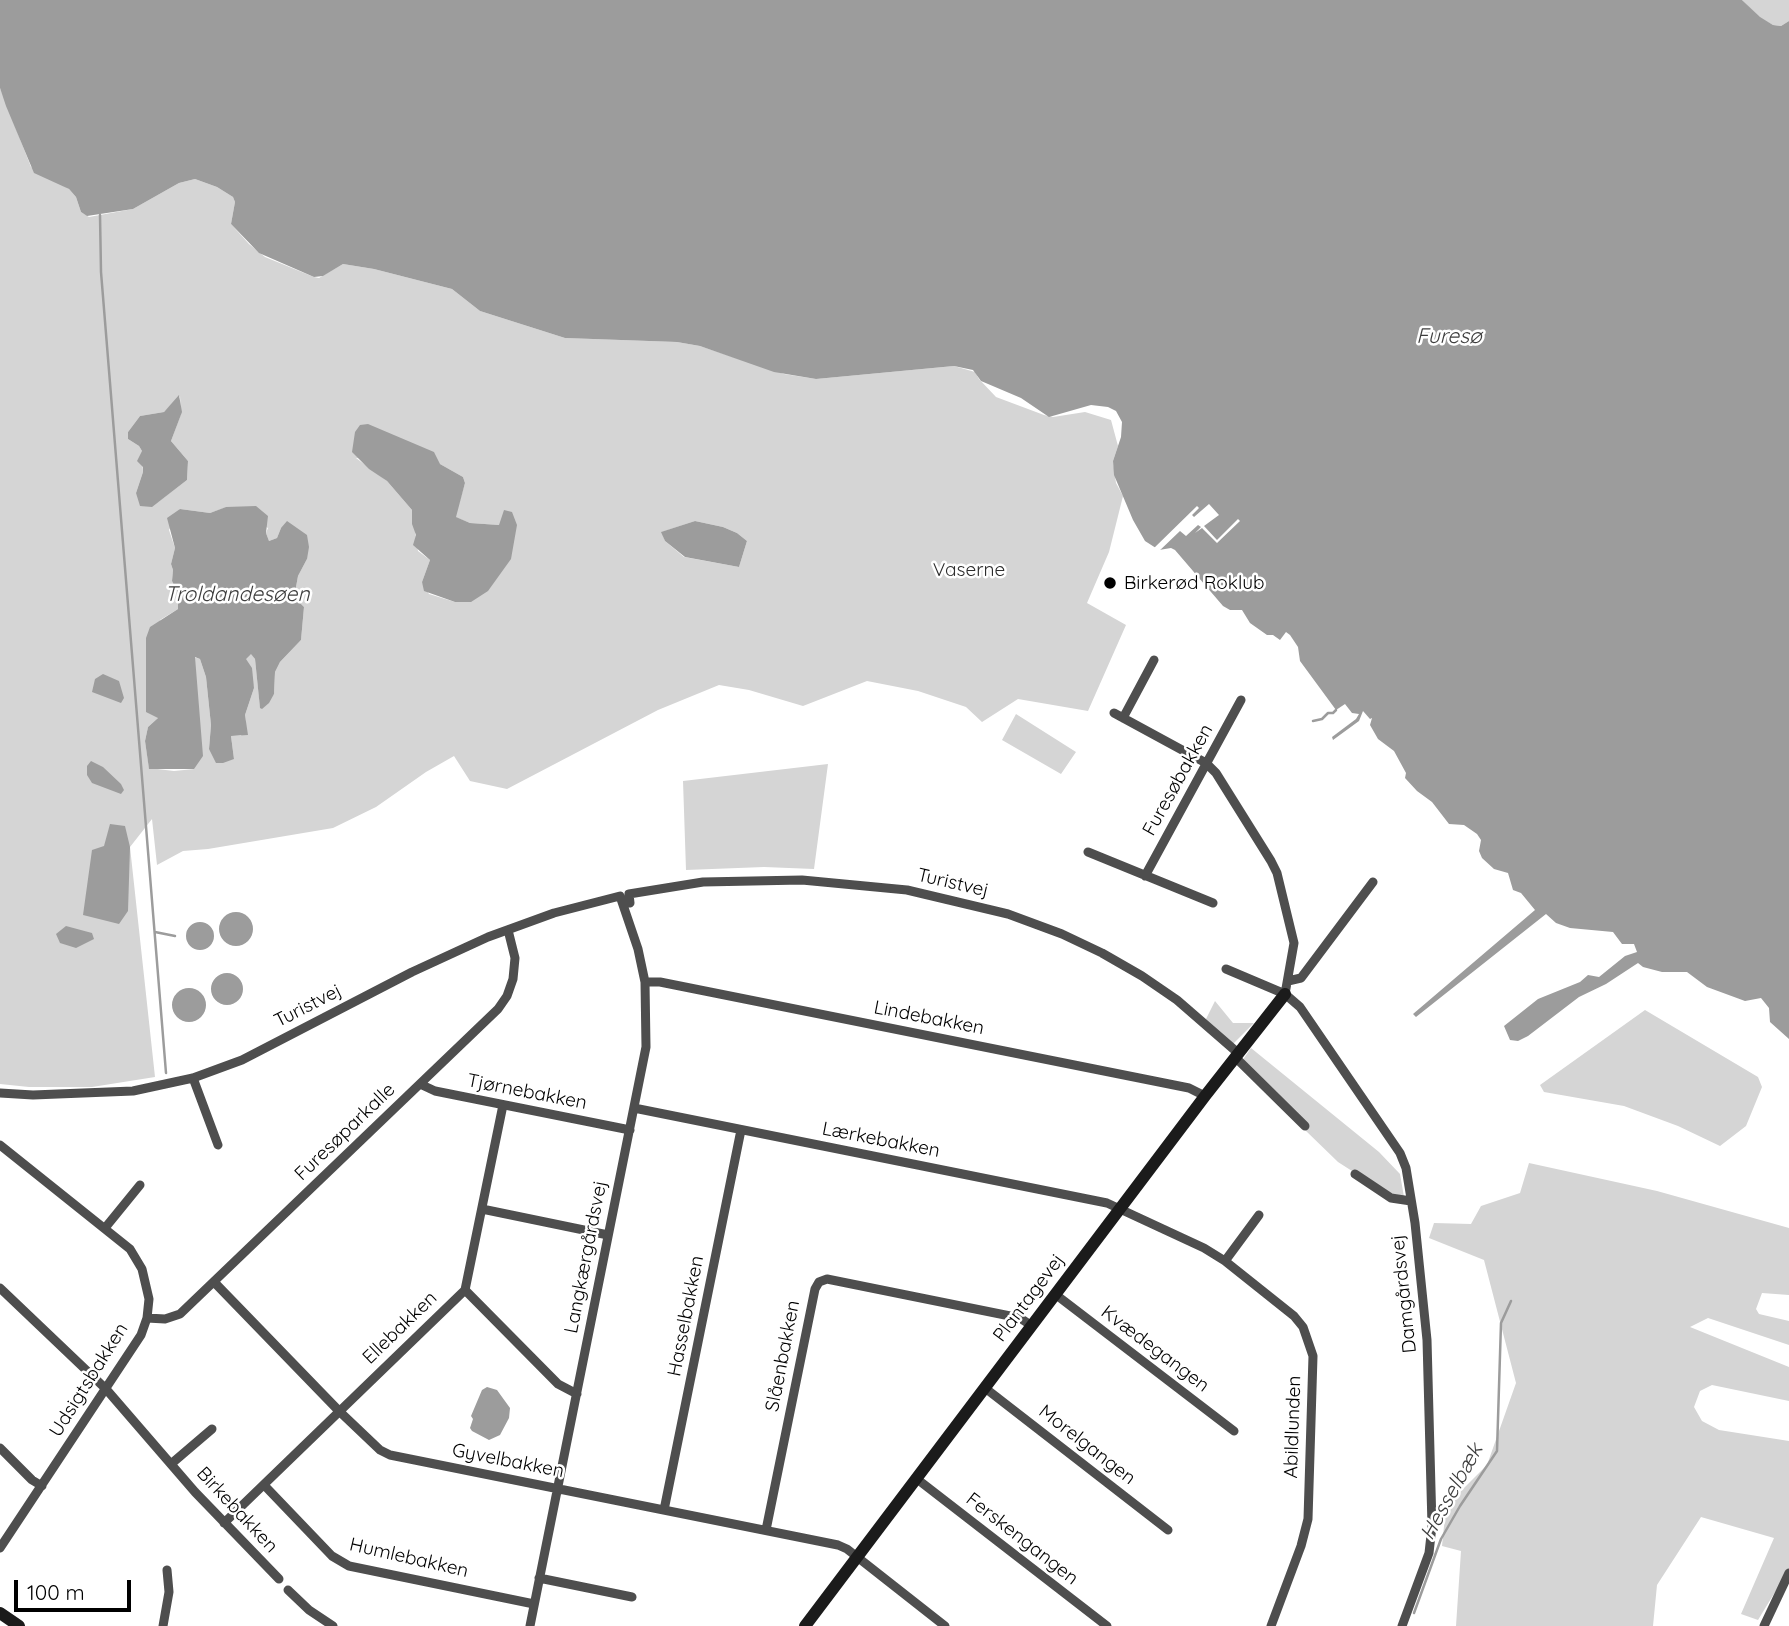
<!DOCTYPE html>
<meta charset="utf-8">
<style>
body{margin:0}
#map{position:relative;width:1789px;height:1626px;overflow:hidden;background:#fff;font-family:Quicksand,sans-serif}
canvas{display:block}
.scale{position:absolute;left:14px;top:1580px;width:117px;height:32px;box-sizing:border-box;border:4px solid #000;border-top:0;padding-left:9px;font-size:21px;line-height:24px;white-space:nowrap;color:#000;-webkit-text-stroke:5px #fff;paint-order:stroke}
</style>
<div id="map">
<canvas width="1789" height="1626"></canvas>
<div class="scale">100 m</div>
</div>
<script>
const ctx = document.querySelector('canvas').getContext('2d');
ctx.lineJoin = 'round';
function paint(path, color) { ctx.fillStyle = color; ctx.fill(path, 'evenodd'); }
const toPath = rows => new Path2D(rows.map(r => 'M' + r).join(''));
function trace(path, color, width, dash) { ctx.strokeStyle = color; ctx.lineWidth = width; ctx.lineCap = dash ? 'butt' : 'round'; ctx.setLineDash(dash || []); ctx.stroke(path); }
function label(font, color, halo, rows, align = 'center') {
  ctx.font = font + ' Quicksand,sans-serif'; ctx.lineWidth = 5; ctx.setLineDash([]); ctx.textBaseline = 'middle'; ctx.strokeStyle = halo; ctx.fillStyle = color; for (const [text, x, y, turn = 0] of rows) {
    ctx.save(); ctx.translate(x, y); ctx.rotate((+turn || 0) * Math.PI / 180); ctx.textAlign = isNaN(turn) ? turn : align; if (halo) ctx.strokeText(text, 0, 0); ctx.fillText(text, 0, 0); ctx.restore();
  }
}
const green = toPath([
 [1742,0,1789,0,1789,21,1781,26,1773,25,1760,18],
 [0,88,31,167,69,189,76,197,81,212,89,217,133,209,179,183,195,179,217,187,233,197,235,202,231,224,249,244,265,257,314,277,319,278,343,264,374,269,452,289,480,311,565,338,677,342,700,346,784,374,816,379,954,366,975,372,979,379,996,397,1044,415,1053,417,1085,412,1111,420,1118,446,1113,461,1116,483,1123,496,1109,552,1087,603,1126,625,1088,711,1018,699,982,722,966,707,918,691,867,681,803,706,749,690,719,685,658,710,507,789,470,781,454,756,426,772,376,807,333,828,208,849,183,851,157,865,152,819,130,847,155,1077,92,1087,29,1087,0,1084],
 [180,396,181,414,171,441,188,461,187,480,158,502,136,493,143,472,142,451,139,446,128,439,128,432,140,416,164,412],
 [356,458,440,464,463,477,465,483,455,517,470,523,499,525,455,602,429,594,422,582,430,560,418,551,412,510,387,481],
 [227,507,268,528,266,533,269,541,277,538,281,528,307,559,298,576,296,587,300,603,304,607,301,640,280,662,275,672,274,694,260,707,255,659,251,653,245,659,254,688,245,715,246,725,241,736,231,736,234,759,209,749,211,725,206,677,200,659,194,657,197,699,194,769,174,771,149,768,145,741,148,727,158,718,160,620,178,609,178,594,172,581,173,570,171,564,175,548,169,530,180,509,210,513],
 [695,521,723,527,737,533,747,541,739,567,684,557,665,541,662,532],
 [1016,714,1076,752,1061,774,1002,740],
 [828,764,814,869,764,867,686,870,683,781],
 [1215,1001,1233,1023,1254,1023,1233,1044,1205,1021],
 [1645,1010,1758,1077,1762,1087,1746,1126,1720,1146,1678,1126,1624,1106,1544,1092,1540,1085],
 [1251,1048,1379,1152,1400,1174,1404,1197,1402,1199,1372,1184,1354,1170,1352,1171,1338,1162,1305,1130,1309,1127,1242,1061],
 [1529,1163,1657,1191,1789,1228,1789,1295,1762,1293,1756,1309,1759,1314,1789,1321,1789,1345,1708,1318,1690,1327,1789,1367,1789,1401,1712,1385,1700,1391,1694,1407,1702,1421,1719,1430,1789,1441,1789,1569,1758,1620,1741,1614,1774,1538,1701,1517,1657,1585,1653,1626,1456,1626,1461,1551,1442,1546,1446,1506,1487,1465,1516,1383,1484,1260,1429,1238,1434,1223,1471,1224,1481,1206,1520,1193]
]);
const water = toPath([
 [0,0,1742,0,1760,17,1773,25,1781,26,1789,21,1789,1039,1770,1022,1769,1008,1761,998,1745,1001,1707,987,1687,972,1662,972,1643,967,1638,963,1606,984,1579,997,1528,1036,1518,1041,1510,1040,1504,1026,1538,999,1580,982,1588,975,1599,977,1625,956,1637,952,1634,944,1622,944,1613,932,1570,928,1556,923,1546,914,1421,1013,1416,1017,1413,1014,1535,910,1521,893,1513,890,1508,873,1494,869,1482,858,1479,851,1481,840,1477,834,1464,825,1449,824,1432,802,1417,791,1405,778,1406,773,1394,751,1378,739,1370,725,1372,718,1370,719,1363,711,1359,721,1333,740,1332,737,1356,719,1359,714,1352,713,1345,704,1336,710,1300,661,1298,647,1290,635,1286,632,1280,640,1273,635,1267,635,1250,623,1242,610,1230,610,1223,606,1175,550,1171,548,1159,550,1145,541,1133,520,1114,475,1113,461,1121,437,1122,422,1116,411,1108,407,1091,405,1049,417,1021,398,981,381,973,370,954,366,816,379,774,372,700,346,677,342,565,338,480,311,452,289,374,269,343,264,323,276,314,277,259,253,231,224,235,202,233,197,217,187,195,179,179,183,133,209,87,216,81,212,76,197,69,189,34,173,6,106,0,88],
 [179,395,182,412,171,441,188,461,187,480,152,507,140,506,136,493,143,472,143,467,137,461,142,451,139,446,128,439,128,432,140,416,164,412],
 [368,424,434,452,440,464,463,477,465,483,456,517,470,523,499,525,504,510,512,512,517,525,511,559,488,591,471,602,455,602,424,591,422,582,430,560,413,545,416,535,412,524,412,510,387,481,369,469,352,452,355,432,360,425],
 [256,506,268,516,266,533,269,541,277,538,281,528,287,521,307,535,309,547,307,559,298,576,296,587,300,603,304,607,301,640,280,662,275,672,274,694,269,703,262,709,260,708,255,659,251,654,246,659,252,668,254,688,245,715,248,735,231,736,234,759,223,763,216,763,209,749,211,725,206,677,200,659,195,657,203,756,194,769,149,769,145,741,148,727,158,718,146,712,146,638,150,627,178,609,178,594,172,581,173,570,171,564,175,548,167,518,180,509,210,513,226,507],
 [695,521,723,527,737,533,747,541,739,567,685,557,665,541,661,532],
 [103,674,119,681,124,698,121,703,92,692,95,679],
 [91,761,103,767,121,784,124,790,121,794,92,783,87,775,87,766],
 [110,824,125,826,130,847,128,911,119,924,83,915,92,850,104,846],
 '219 929a17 17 0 1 1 34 0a17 17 0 1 1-34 0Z',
 '186 936a14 14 0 1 1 28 0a14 14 0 1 1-28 0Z',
 [66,926,92,933,94,939,76,948,60,943,56,934],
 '211 989a16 16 0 1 1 32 0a16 16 0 1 1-32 0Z',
 '172 1005a17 17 0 1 1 34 0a17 17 0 1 1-34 0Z',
 [487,1387,497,1390,510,1408,509,1418,500,1435,489,1440,472,1431,470,1428,473,1419,471,1416,482,1390]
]);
const pier = toPath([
 [1209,504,1219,515,1204,526,1217,540,1238,519,1240,521,1217,543,1202,528,1195,533,1201,527,1198,525,1186,536,1180,531,1157,553,1152,550,1197,506,1199,508,1192,515,1194,517]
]);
const stream = toPath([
 [100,215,101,272,166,1073],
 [1313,721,1322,719,1328,713,1333,713,1336,710],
 [155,932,175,936],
 [1414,1613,1441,1539,1460,1506,1497,1451,1501,1323,1511,1301]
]);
const street = toPath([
 [1114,713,1206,763,1216,773,1271,861,1277,873,1294,943,1285,994],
 [1123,718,1154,660],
 [1088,852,1213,903],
 [1145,876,1241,700],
 [630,903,629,894,703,882,802,880,907,890,1008,914,1062,934,1102,953,1142,976,1177,1000,1238,1053],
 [1226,969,1285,994,1300,1007,1400,1153,1406,1168,1415,1223,1427,1340,1432,1526,1429,1553,1402,1626],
 [1288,981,1301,978,1373,882],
 [645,982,660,982,1189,1088,1205,1096],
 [1235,1057,1305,1126],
 [193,1078,218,1145],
 [420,1084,435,1091,630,1130],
 [0,1093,33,1095,133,1091,193,1078,242,1060,412,972,488,937,554,913,620,896,638,949,645,982,646,1047,530,1626],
 [634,1108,1107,1203,1204,1248,1225,1261,1294,1316,1303,1327,1313,1356,1308,1519,1301,1546,1271,1626],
 [0,1145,130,1249,142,1269,149,1299,147,1318,141,1335,0,1548],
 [1355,1174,1391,1198,1411,1201],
 [482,1209,608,1235],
 [105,1228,140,1185],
 [1225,1261,1259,1215],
 [215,1283,339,1411,380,1450,390,1455,838,1545,847,1549,945,1626],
 [0,1288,106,1389,195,1492,279,1579],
 [465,1290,558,1384,577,1394],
 [1055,1294,1234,1431],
 [147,1318,165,1319,180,1314,498,1009,507,996,513,979,515,958,508,930],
 [985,1388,1168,1530],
 [0,1448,32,1480,42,1486],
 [171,1464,212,1429],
 [917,1479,1107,1626],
 [264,1485,332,1556,349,1566,534,1604],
 [664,1510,741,1130],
 [224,1523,465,1290,503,1105],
 [766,1530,815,1289,819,1282,827,1279,1020,1318,1032,1326],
 [539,1578,632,1597],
 [288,1590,309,1610,333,1626],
 [163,1626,169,1592,167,1570],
 [1764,1626,1789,1573]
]);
const secondary = toPath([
 [0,1613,19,1626],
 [805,1626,1205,1096,1285,994]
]);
const markers = [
 [1110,583,7,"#000"]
];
const parkNames = [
 ["Vaserne",969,570]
];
const poiNames = [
 ["Birkerød Roklub",1124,583]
];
const streetNames = [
 ["Furesøbakken",1178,780,-61],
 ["Turistvej",953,883,13],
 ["Turistvej",308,1006,-27],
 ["Lindebakken",929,1018,11],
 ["Tjørnebakken",527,1092,11],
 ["Furesøparkalle",345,1132,-44],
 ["Lærkebakken",881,1140,11],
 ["Langkærgårdsvej",586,1257,-79],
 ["Damgårdsvej",1404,1294,-96],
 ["Plantagevej",1029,1298,-53],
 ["Hasselbakken",686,1316,-79],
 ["Ellebakken",400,1328,-44],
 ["Kvædegangen",1155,1349,37],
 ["Slåenbakken",783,1356,-79],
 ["Udsigtsbakken",89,1380,-58],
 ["Abildlunden",1293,1427,-88],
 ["Morelgangen",1087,1445,38],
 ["Gyvelbakken",508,1461,11],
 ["Birkebakken",237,1510,47],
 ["Ferskengangen",1022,1539,38],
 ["Humlebakken",409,1558,13]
];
const waterNames = [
 ["Furesø",1449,337],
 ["Troldandesøen",237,595],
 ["Hesselbæk",1452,1492,-61]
];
paint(green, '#d5d5d5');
paint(water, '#9c9c9c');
paint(pier, '#fff');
trace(stream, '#9c9c9c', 2.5);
trace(street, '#4e4e4e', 9);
trace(secondary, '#1b1b1b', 12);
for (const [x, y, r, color] of markers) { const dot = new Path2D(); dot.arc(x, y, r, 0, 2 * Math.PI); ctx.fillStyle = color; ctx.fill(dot); trace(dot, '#fff', 2.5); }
label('19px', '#2c2c2c', '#fff', parkNames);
label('19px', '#000', '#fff', poiNames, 'left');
label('19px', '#000', '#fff', streetNames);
label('italic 21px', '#3d3d3d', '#fff', waterNames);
</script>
